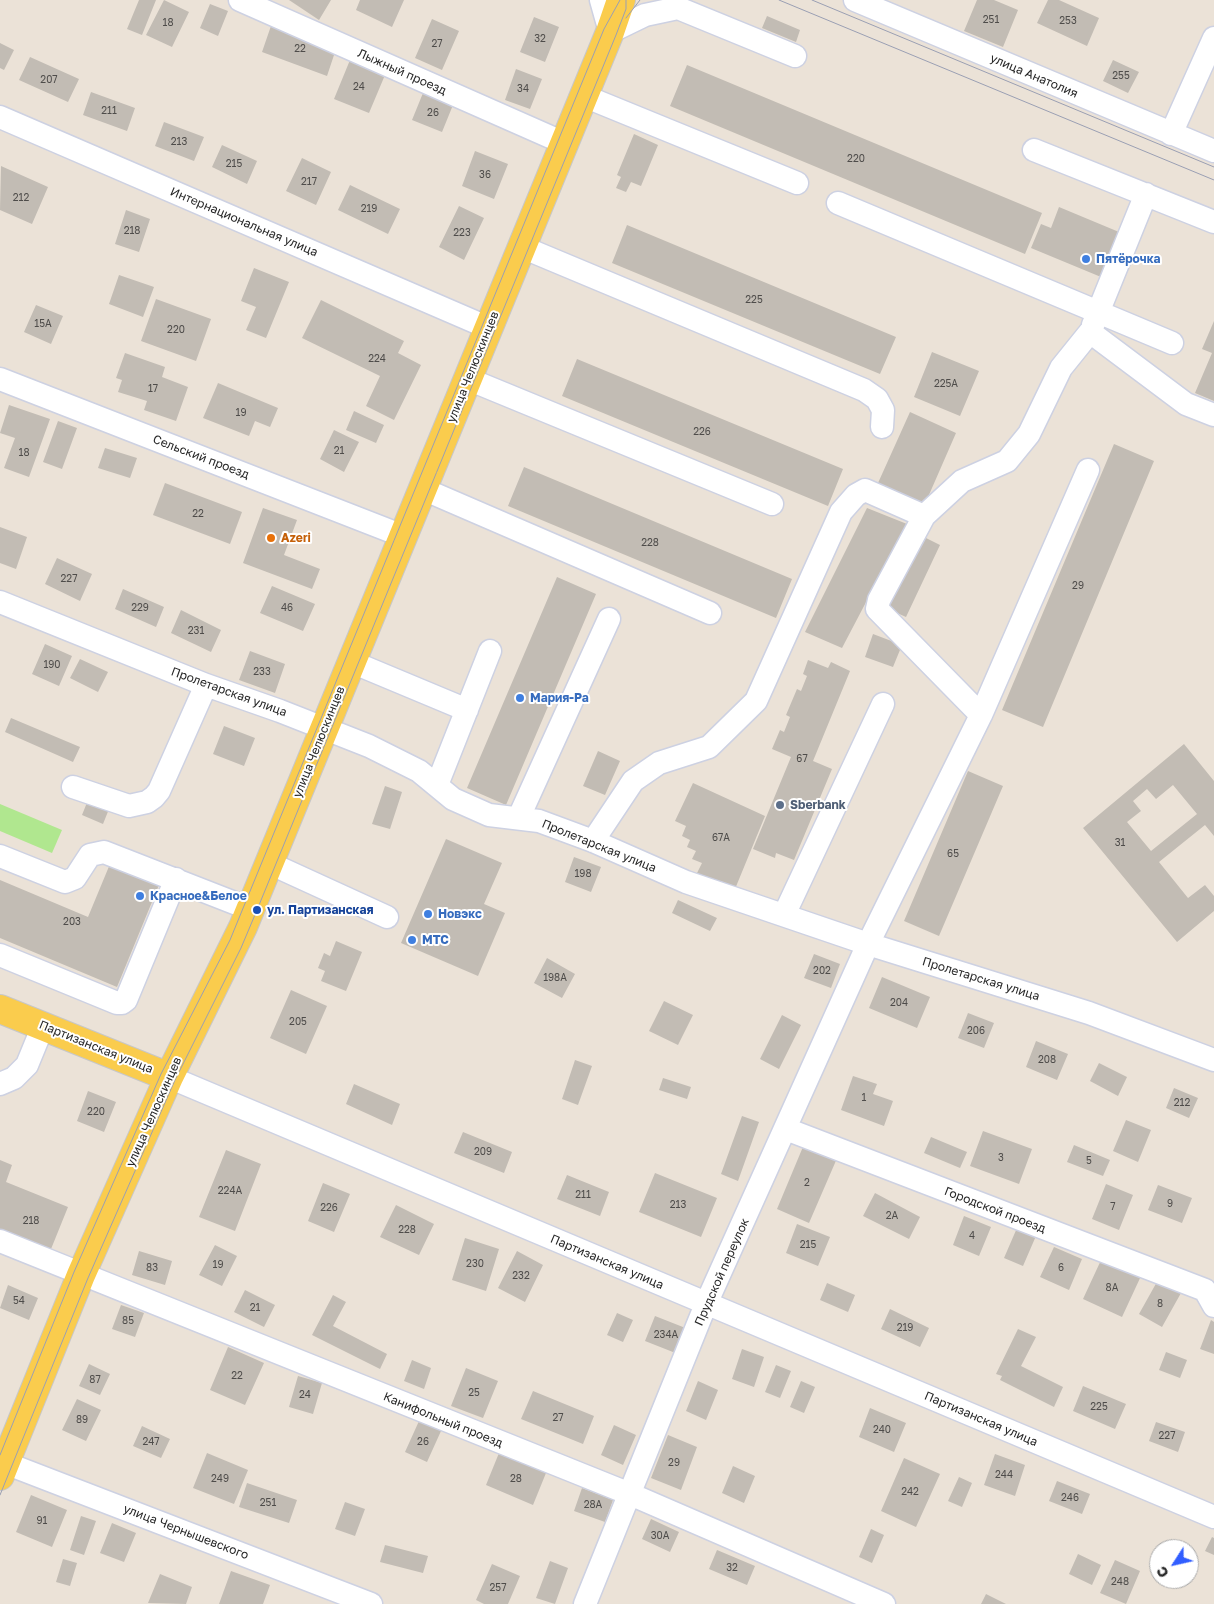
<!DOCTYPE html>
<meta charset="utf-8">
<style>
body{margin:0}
#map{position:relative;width:1214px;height:1604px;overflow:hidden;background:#ebe2d7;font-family:"Golos Text",sans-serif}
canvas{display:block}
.north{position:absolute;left:1149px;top:1539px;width:50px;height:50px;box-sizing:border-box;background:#fff;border:1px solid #a9a9a9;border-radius:50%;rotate:235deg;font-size:14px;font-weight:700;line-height:20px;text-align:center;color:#272727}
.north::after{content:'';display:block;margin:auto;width:18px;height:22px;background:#315eff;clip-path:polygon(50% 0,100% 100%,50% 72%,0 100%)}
</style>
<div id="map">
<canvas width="1214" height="1604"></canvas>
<div class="north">С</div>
</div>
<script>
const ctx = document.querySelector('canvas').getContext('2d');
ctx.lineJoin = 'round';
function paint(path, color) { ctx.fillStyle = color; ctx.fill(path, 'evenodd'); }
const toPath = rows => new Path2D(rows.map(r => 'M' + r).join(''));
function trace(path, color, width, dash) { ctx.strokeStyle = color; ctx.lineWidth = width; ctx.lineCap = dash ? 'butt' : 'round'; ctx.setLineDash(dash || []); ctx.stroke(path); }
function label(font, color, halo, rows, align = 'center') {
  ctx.font = font + ' "Golos Text",sans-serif'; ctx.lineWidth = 4; ctx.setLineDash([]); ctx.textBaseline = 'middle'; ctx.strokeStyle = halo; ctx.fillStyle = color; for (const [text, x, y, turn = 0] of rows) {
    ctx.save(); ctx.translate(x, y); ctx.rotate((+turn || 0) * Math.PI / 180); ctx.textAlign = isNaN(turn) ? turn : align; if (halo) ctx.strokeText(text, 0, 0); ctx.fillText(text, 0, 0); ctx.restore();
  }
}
const green = toPath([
 [0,804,62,830,52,853,0,831]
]);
const building = toPath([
 [139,0,156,0,142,35,127,29],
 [164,0,189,12,172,47,146,35],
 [289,0,331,0,319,20],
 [360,0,404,0,392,27,356,10],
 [977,0,994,0,1018,10,1003,47,964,31],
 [1048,0,1059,0,1099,18,1087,46,1037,23],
 [210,4,228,11,218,36,200,28],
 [767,16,800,30,796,42,762,28],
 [534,17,559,27,545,62,520,52],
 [432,19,459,31,442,70,415,58],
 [272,23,337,46,327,76,262,52],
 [0,43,14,50,4,70,0,68],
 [30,57,79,79,68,102,19,80],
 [350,60,385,75,369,113,334,99],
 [1113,60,1139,72,1128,93,1103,81],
 [687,65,1042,213,1025,254,670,106],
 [516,69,542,79,530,109,505,100],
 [91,92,135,108,127,131,83,115],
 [423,93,453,105,442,132,412,120],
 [164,122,204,137,194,161,155,146],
 [634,134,658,145,641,186,631,182,626,192,616,188,621,177,617,175],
 [222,145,257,161,247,184,212,167],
 [475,151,508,164,494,199,462,186],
 [302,158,331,172,316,205,286,191],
 [1,166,48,187,32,224,0,210],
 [350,185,400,209,388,234,338,210],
 [459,206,484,218,464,260,439,247],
 [1059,207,1119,232,1101,277,1031,248,1041,224,1051,228],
 [126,210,150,219,139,252,115,244],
 [627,225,896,337,880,374,612,263],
 [254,268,289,282,266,338,246,330,256,307,241,301],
 [119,275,154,287,143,317,109,304],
 [156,299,211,319,196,361,141,341],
 [321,300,404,341,398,353,421,365,394,420,366,406,380,376,302,338],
 [36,305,63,316,51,344,24,332],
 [1214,321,1214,401,1195,393,1212,353,1202,349],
 [932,352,979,371,960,416,914,397],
 [125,353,165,367,162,377,188,387,176,421,144,410,147,401,118,392,122,380,116,378],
 [577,359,843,469,828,506,562,396],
 [218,383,278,408,270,427,255,421,249,436,203,418],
 [9,405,50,419,29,477,4,468,15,438,0,433],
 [354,411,384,425,376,443,346,430],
 [910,412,956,433,925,504,878,483],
 [58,421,77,428,62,469,43,462],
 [334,430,359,442,344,472,320,459],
 [1114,444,1154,461,1043,727,1002,710],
 [105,448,137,458,130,478,98,468],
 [524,467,792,579,776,618,508,506],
 [165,483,242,512,230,544,153,515],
 [263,508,297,520,284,555,320,569,312,589,243,563],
 [867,508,907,524,842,648,805,632],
 [0,527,27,537,16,569,0,563],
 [922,536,940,545,906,617,888,609],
 [57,558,92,574,80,601,45,584],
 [557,577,596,594,506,805,467,788],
 [272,586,315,604,303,631,260,613],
 [123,589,164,607,156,627,115,609],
 [181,610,221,630,211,652,171,633],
 [873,634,902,645,893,667,865,657],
 [45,644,72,656,59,686,32,674],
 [250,651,285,664,275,693,239,680],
 [80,659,108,672,98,692,70,678],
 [808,660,828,668,831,662,850,671,813,761,832,769,794,860,776,853,775,858,753,849,791,757,772,749,780,730,784,732,790,717,786,715,797,689,801,691,807,676,803,674],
 [11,718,80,747,73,762,5,732],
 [224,726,255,738,244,766,213,754],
 [1184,744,1214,781,1214,836,1205,825,1159,862,1188,898,1205,885,1214,896,1214,911,1177,942,1083,828],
 [1173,785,1197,814,1151,851,1127,822,1141,811,1133,801,1147,789,1156,799],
 [598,751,620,761,605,795,583,786],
 [968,771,1003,786,939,936,904,921],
 [693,783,765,816,735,889,697,873,702,863,692,859,696,851,687,847,690,840,682,836,686,826,675,821],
 [385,786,402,792,390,829,372,824],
 [88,800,109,809,103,824,82,815],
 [446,839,502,863,484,904,505,913,478,976,401,943],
 [574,857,601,867,591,892,565,882],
 [110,864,161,880,117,987,0,938,0,880,88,917],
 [678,900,717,918,710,931,672,913],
 [336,941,362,952,346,991,321,981,325,971,318,968,324,953,330,956],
 [814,954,840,964,831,988,804,978],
 [547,958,575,974,562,998,534,983],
 [882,977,930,997,917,1028,869,1008],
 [291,990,327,1006,306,1054,270,1038],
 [664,1001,693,1015,678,1045,649,1031],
 [968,1013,994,1023,984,1048,958,1038],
 [782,1015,801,1025,779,1069,760,1059],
 [1036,1041,1068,1054,1057,1080,1026,1067],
 [575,1060,592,1066,578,1105,562,1099],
 [1099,1063,1127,1077,1118,1096,1090,1081],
 [853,1076,877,1084,873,1094,893,1101,884,1126,841,1110],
 [663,1078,691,1087,687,1099,659,1090],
 [354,1084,400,1104,392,1125,346,1104],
 [1174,1088,1198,1098,1189,1118,1166,1108],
 [88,1091,116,1102,104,1132,77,1121],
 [742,1116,759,1122,738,1181,721,1174],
 [1126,1120,1151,1130,1138,1162,1113,1151],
 [983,1131,1032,1149,1019,1184,970,1166],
 [463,1132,512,1152,504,1173,454,1153],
 [931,1137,967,1152,960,1168,924,1153],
 [805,1142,838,1156,809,1223,777,1209],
 [1074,1145,1110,1160,1103,1176,1067,1162],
 [226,1150,261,1164,235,1231,199,1217],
 [0,1160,12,1165,6,1182,68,1207,49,1254,0,1235],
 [655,1173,717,1198,701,1237,639,1212],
 [567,1175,609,1192,600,1216,557,1199],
 [323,1183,350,1194,334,1232,308,1221],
 [1106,1184,1133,1195,1119,1230,1092,1219],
 [1158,1185,1192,1198,1182,1223,1148,1210],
 [875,1193,920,1217,909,1239,863,1216],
 [396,1205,434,1224,419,1255,380,1237],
 [964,1216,991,1227,979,1256,953,1245],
 [1020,1221,1039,1229,1023,1266,1004,1258],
 [797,1224,830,1237,818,1266,786,1253],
 [465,1238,499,1249,486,1291,452,1280],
 [215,1245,237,1256,222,1286,199,1275],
 [1054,1247,1082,1259,1069,1290,1040,1277],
 [139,1251,172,1261,165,1285,132,1275],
 [517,1251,543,1265,525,1302,498,1288],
 [1102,1258,1141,1276,1122,1317,1083,1299],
 [1158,1280,1181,1293,1162,1327,1139,1314],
 [827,1283,855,1295,848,1312,820,1300],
 [8,1285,38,1298,29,1320,0,1308],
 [245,1290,275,1305,264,1327,234,1312],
 [333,1295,346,1302,333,1326,387,1354,380,1369,312,1335],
 [121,1305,144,1313,135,1337,112,1329],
 [890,1309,929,1328,920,1347,881,1329],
 [617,1313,633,1320,623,1342,607,1335],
 [655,1316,688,1329,678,1354,645,1341],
 [1211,1320,1214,1322,1214,1354,1200,1349],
 [1018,1329,1036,1337,1021,1366,1063,1387,1054,1407,1000,1380,1002,1376,996,1374],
 [228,1347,264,1363,245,1405,210,1390],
 [742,1349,764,1357,754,1387,732,1379],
 [1166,1352,1187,1360,1180,1378,1159,1370],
 [412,1360,431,1368,424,1389,404,1381],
 [89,1364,110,1374,100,1395,79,1386],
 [776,1365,791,1371,780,1398,765,1392],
 [466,1368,498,1381,483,1418,451,1406],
 [298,1376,322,1383,313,1414,289,1407],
 [698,1381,718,1390,706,1420,686,1411],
 [801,1381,815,1387,804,1413,790,1407],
 [1083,1386,1126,1404,1115,1429,1073,1411],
 [533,1391,594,1416,583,1444,521,1419],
 [77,1399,101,1410,86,1441,62,1430],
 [870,1408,906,1423,894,1452,859,1437],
 [419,1421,441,1431,427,1462,405,1452],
 [1156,1422,1185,1432,1178,1452,1149,1441],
 [614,1425,636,1435,623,1465,601,1455],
 [142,1426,170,1439,161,1458,133,1446],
 [668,1435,697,1447,681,1490,651,1478],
 [207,1453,248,1470,234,1504,193,1488],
 [499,1453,546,1473,533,1505,486,1485],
 [995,1454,1025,1465,1015,1496,984,1485],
 [904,1458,940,1474,916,1527,881,1511],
 [733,1466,755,1476,744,1503,722,1493],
 [959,1477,972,1483,962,1507,948,1501],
 [1057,1481,1090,1494,1082,1514,1049,1501],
 [247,1483,297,1500,289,1523,239,1507],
 [582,1488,613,1500,605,1522,574,1511],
 [31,1495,67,1510,52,1547,16,1532],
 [345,1502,365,1509,355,1536,335,1529],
 [81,1516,96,1521,84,1555,70,1550],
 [651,1519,679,1532,670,1552,642,1539],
 [112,1523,136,1533,124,1562,100,1553],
 [871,1529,884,1535,872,1563,859,1557],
 [1212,1537,1214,1538,1214,1555,1205,1551],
 [385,1545,428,1556,423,1573,380,1562],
 [717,1550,755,1566,747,1585,709,1569],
 [1078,1554,1101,1565,1092,1585,1069,1574],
 [1189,1557,1197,1561,1189,1580],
 [63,1559,77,1563,70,1586,56,1582],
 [1115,1560,1140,1571,1126,1604,1100,1593],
 [550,1561,568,1568,555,1604,536,1598],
 [492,1564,520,1576,508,1604,484,1604,476,1600],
 [231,1571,270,1585,263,1604,219,1604],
 [160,1574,192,1587,186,1604,148,1603],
 [986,1594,1006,1604,981,1604]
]);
const minor = toPath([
 [240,0,564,143],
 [601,0,610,32,645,15,678,8,795,56],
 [855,0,1214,151],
 [584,96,797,183],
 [0,117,489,328],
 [1171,134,1214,38],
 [1034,150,1214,222],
 [838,203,1172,343],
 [522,247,864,390,877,399,883,410,882,427],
 [1093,325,1146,194],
 [0,379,403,536],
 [468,379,772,504],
 [423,489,710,613],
 [924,516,879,600,877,609,981,715],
 [0,602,206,685,280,711,369,746,419,771,453,799,489,815,539,821,593,841,686,882,868,944,1089,1013,1214,1060],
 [352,662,467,710],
 [437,785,490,651],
 [73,787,129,806,147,802,154,797,159,791,206,685],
 [519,817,609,619],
 [593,841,633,781,659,763,709,747,756,701,841,512,856,495,865,490,924,516,962,481,1007,461,1029,434,1061,368,1090,332,1186,404,1214,415],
 [0,856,65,882,75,878,90,855,104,852,250,909],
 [269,863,387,917],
 [784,915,883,704],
 [0,955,117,1003,122,1003,126,1000,176,879],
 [169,1077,1214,1517],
 [0,1084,14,1078,27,1065,43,1026],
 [786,1129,1205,1290,1214,1306],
 [0,1241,630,1494,884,1604],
 [0,1461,371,1604],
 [585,1604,706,1304,868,944,981,715,1088,470]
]);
const major = toPath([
 [0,1009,169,1077],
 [0,1476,81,1275,169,1077,243,927,610,32,621,0]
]);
const tram = toPath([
 [779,0,1214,180],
 [812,0,1214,167],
 [626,18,640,0],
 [0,1455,74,1272,161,1074,230,940,558,141,604,29,620,0],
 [0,1495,88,1278,175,1080,241,948,257,910,616,35,626,9,626,0]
]);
const markers = [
 [1086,259,5,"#3f7fe0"],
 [271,538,5,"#e8710a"],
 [520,698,5,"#3f7fe0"],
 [780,805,5,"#5c6f8a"],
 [140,896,5,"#3f7fe0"],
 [257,910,5,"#1a4fb4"],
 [428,914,5,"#3f7fe0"],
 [412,940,5,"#3f7fe0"]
];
const numberNames = [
 ["251",991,20],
 ["253",1068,21],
 ["18",168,23],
 ["32",540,39],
 ["27",437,44],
 ["22",300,49],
 ["255",1121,76],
 ["207",49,80],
 ["24",359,87],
 ["34",523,89],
 ["211",109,111],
 ["26",433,113],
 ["213",179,142],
 ["220",856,159],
 ["215",234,164],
 ["36",485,175],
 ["217",309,182],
 ["212",21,198],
 ["219",369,209],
 ["218",132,231],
 ["223",462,233],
 ["225",754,300],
 ["15А",43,324],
 ["220",176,330],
 ["224",377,359],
 ["225А",946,384],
 ["17",153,389],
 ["19",241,413],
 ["226",702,432],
 ["21",339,451],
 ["18",24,453],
 ["22",198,514],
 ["228",650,543],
 ["227",69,579],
 ["29",1078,586],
 ["229",140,608],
 ["46",287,608],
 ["231",196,631],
 ["190",52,665],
 ["233",262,672],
 ["67",802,759],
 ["67А",721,838],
 ["31",1120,843],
 ["65",953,854],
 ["198",583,874],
 ["203",72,922],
 ["202",822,971],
 ["198А",555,978],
 ["204",899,1003],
 ["205",298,1022],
 ["206",976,1031],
 ["208",1047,1060],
 ["1",864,1098],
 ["212",1182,1103],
 ["220",96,1112],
 ["209",483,1152],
 ["3",1001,1158],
 ["5",1089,1161],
 ["2",807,1183],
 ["224А",230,1191],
 ["211",583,1195],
 ["9",1170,1204],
 ["213",678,1205],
 ["7",1113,1207],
 ["226",329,1208],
 ["2А",892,1216],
 ["218",31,1221],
 ["228",407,1230],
 ["4",972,1236],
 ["215",808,1245],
 ["230",475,1264],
 ["19",218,1265],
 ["83",152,1268],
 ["6",1061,1268],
 ["232",521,1276],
 ["8А",1112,1288],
 ["54",19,1301],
 ["8",1160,1304],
 ["21",255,1308],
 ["85",128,1321],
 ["219",905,1328],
 ["234А",666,1335],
 ["22",237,1376],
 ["87",95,1380],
 ["25",474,1393],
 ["24",305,1395],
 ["225",1099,1407],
 ["27",558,1418],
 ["89",82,1420],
 ["240",882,1430],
 ["227",1167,1436],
 ["247",151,1442],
 ["26",423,1442],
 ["29",674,1463],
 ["244",1004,1475],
 ["249",220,1479],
 ["28",516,1479],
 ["242",910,1492],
 ["246",1070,1498],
 ["251",268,1503],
 ["28А",593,1505],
 ["91",42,1521],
 ["30А",660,1536],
 ["32",732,1568],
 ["248",1120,1582],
 ["257",498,1588]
];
const streetNames = [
 ["Лыжный проезд",402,72,24],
 ["улица Анатолия",1034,76,23],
 ["Интернациональная улица",244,222,23],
 ["улица Челюскинцев",473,367,-68],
 ["Сельский проезд",201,457,21],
 ["Пролетарская улица",229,692,20],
 ["улица Челюскинцев",319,742,-68],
 ["Пролетарская улица",599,846,22],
 ["Пролетарская улица",981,979,17],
 ["Партизанская улица",96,1047,22],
 ["улица Челюскинцев",154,1112,-66],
 ["Городской проезд",995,1210,21],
 ["Партизанская улица",607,1262,23],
 ["Прудской переулок",722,1272,-66],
 ["Партизанская улица",981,1419,23],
 ["Канифольный проезд",443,1420,22],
 ["улица Чернышевского",186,1532,21]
];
const shopNames = [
 ["Пятёрочка",1096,259],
 ["Мария-Ра",530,698],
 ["Красное&Белое",150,896],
 ["Новэкс",438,914],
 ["МТС",422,940]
];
const foodNames = [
 ["Azeri",281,538]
];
const serviceNames = [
 ["Sberbank",790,805]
];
const transitNames = [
 ["ул. Партизанская",267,910]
];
paint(green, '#b0e78f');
paint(building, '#c2bcb4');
trace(minor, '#cdd1e2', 25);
trace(major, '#c7c7c7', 30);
trace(minor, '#fff', 22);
trace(major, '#facc4d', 28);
trace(tram, '#9a9fb3', 1);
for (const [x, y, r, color] of markers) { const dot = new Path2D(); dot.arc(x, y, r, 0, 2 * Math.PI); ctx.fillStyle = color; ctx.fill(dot); trace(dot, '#fff', 2); }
label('10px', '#4e4c4a', null, numberNames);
label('12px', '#272727', '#fff', streetNames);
label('bold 12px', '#366cbe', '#fff', shopNames, 'left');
label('bold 12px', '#c56008', '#fff', foodNames, 'left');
label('bold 12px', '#4e5e75', '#fff', serviceNames, 'left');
label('bold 12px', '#164399', '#fff', transitNames, 'left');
</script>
